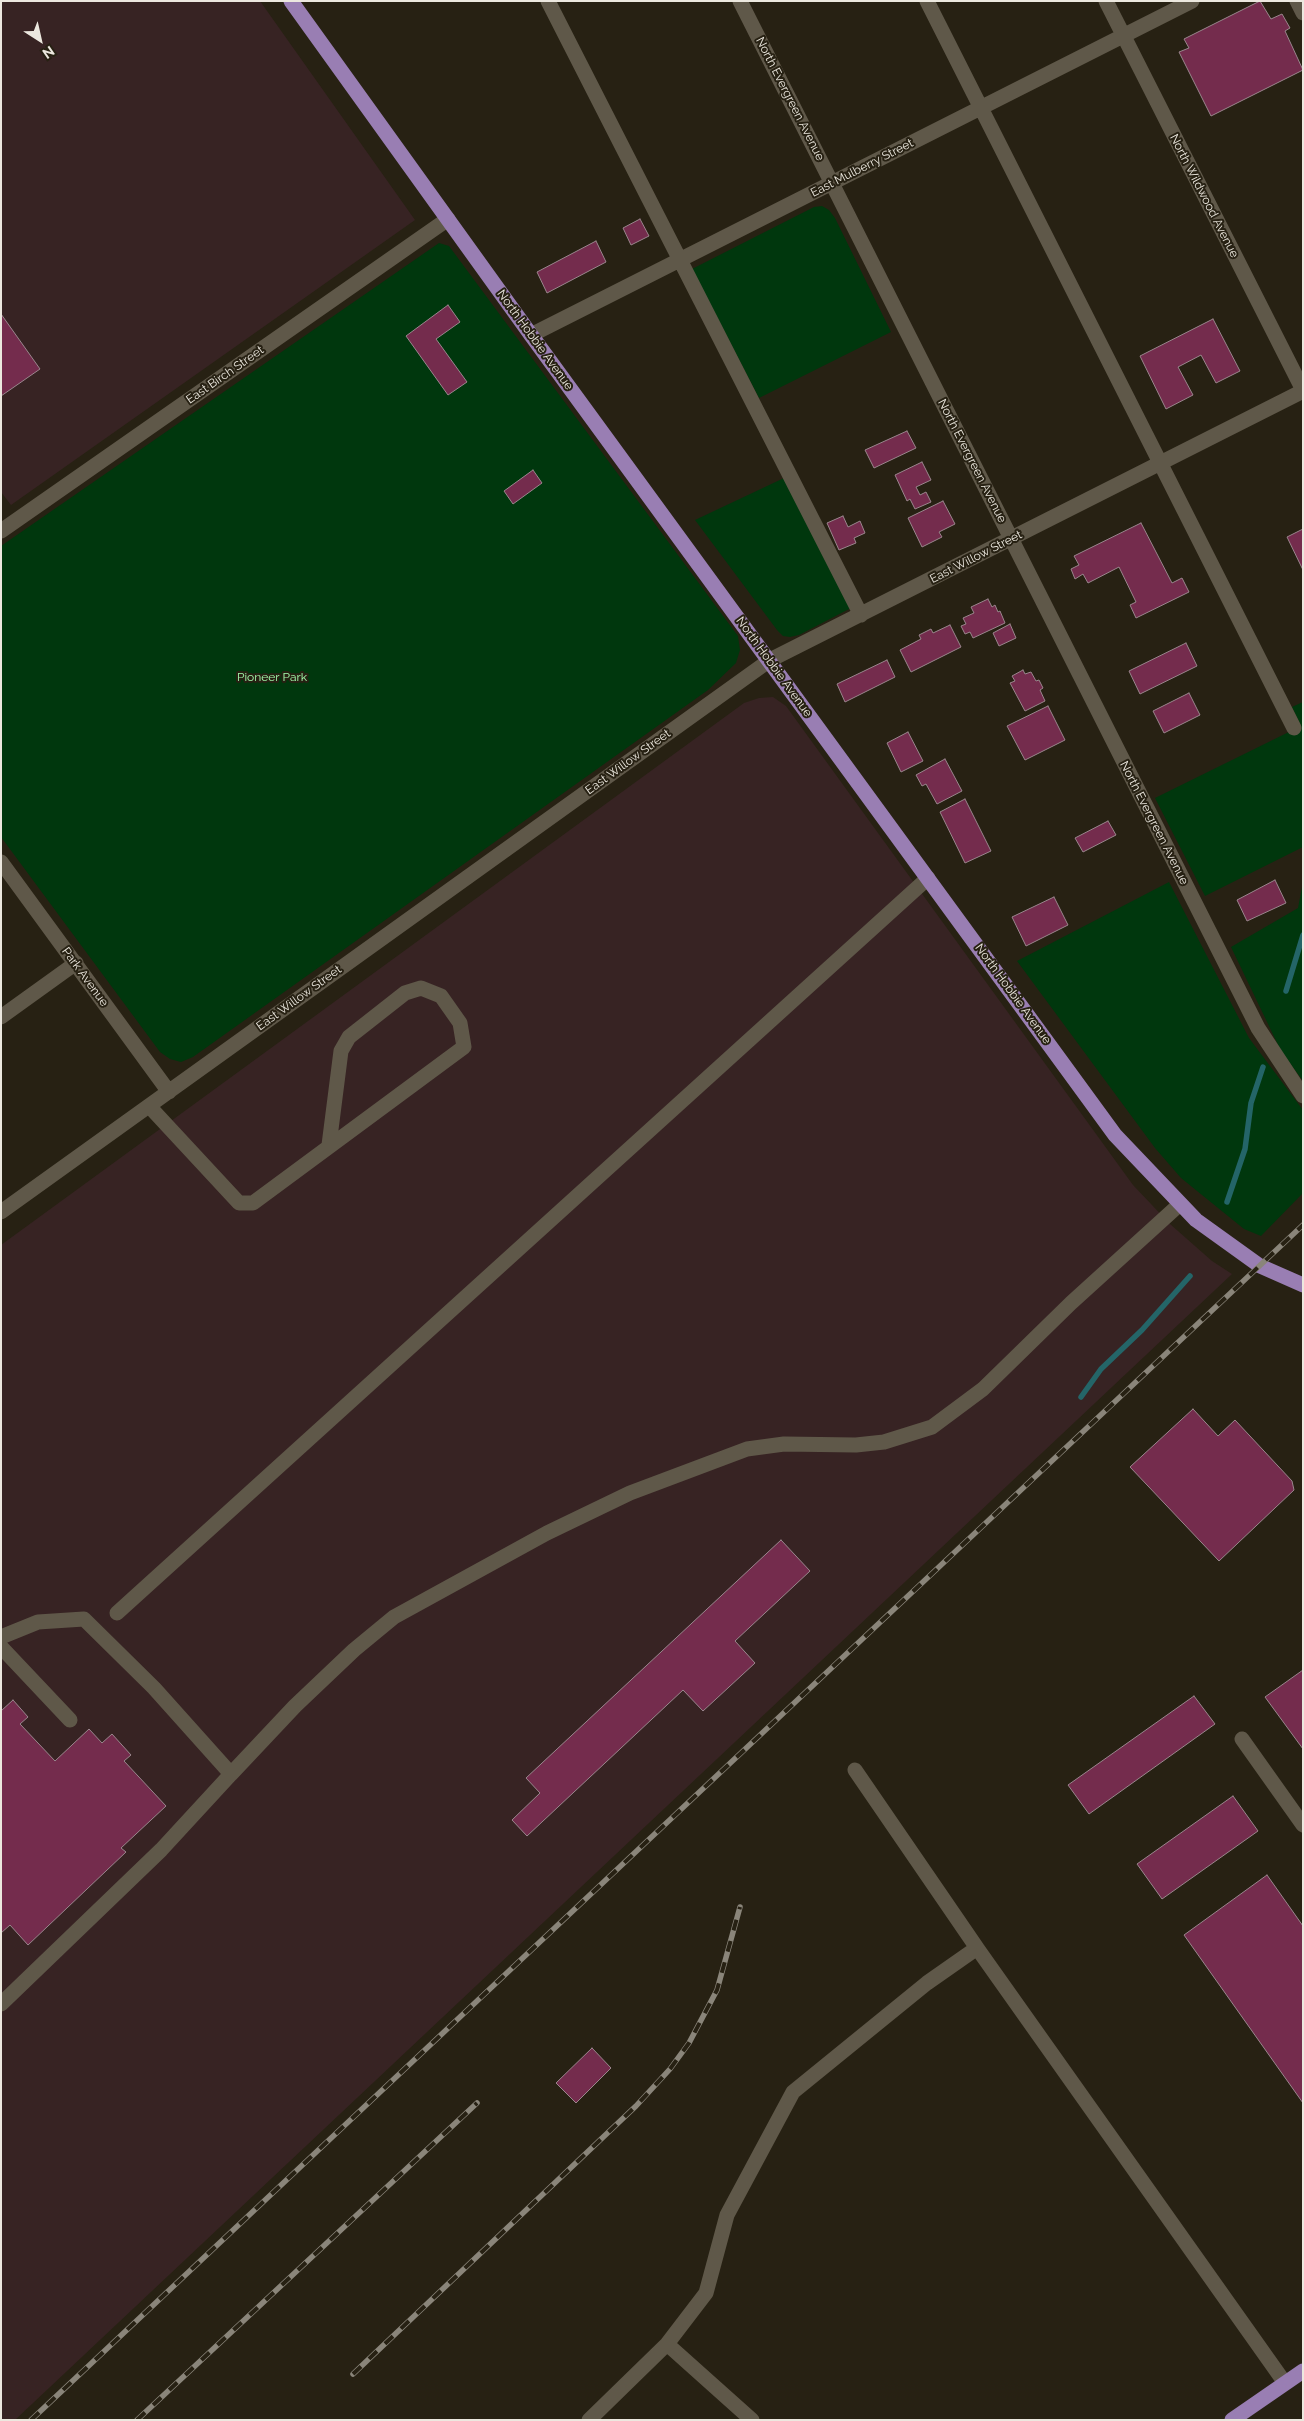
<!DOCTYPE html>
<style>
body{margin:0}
#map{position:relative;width:1304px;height:2421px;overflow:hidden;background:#272113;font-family:Raleway,sans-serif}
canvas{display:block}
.frame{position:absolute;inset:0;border:2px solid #ece8df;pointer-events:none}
.north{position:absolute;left:15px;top:15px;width:50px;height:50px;-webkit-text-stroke:4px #272113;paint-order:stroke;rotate:145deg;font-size:14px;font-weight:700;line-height:20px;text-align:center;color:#ece8df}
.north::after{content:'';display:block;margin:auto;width:18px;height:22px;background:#ece8df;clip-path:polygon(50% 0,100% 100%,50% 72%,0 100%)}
</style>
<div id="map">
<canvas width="1304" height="2421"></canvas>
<div class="frame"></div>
<div class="north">N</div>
</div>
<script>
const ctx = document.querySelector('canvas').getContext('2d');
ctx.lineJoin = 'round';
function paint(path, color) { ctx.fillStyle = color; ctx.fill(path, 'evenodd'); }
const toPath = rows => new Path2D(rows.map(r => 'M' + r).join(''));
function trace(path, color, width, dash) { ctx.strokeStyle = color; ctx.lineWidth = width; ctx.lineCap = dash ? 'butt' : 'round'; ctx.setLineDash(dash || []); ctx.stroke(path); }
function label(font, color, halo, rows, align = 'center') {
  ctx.font = font + ' Raleway,sans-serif'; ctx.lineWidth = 4; ctx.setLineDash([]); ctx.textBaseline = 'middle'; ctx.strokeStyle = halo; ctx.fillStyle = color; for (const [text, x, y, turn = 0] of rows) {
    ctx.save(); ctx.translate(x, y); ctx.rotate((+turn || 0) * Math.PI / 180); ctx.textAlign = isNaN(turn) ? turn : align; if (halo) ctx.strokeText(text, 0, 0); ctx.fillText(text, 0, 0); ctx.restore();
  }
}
const industrial = toPath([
 [1,1,260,1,415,220,11,505,1,492],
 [773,697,786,706,1133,1185,1170,1224,1212,1261,1232,1274,15,2420,1,2420,1,1245,744,703,759,698]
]);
const green = toPath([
 [822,206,829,210,835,218,891,332,759,398,692,269,814,207],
 [439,243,449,246,738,636,740,650,736,663,708,690,193,1057,181,1062,170,1059,160,1052,1,837,1,546],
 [784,478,851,608,799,635,790,637,783,636,777,630,695,520],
 [1303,702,1303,847,1205,896,1155,798,1301,726,1292,707],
 [1169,882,1249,1038,1303,1110,1303,1193,1261,1236,1244,1229,1181,1178,1155,1148,1017,961],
 [1303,882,1303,1081,1281,1051,1231,947,1298,908]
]);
const stream = toPath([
 [1286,991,1303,935],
 [1227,1202,1245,1149,1251,1103,1263,1067],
 [1081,1397,1101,1369,1142,1330,1190,1276]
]);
const building = toPath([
 [1260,1,1271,19,1282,14,1290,28,1285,31,1303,70,1211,116,1179,52,1189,48,1184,39,1260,1],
 [640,219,649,236,631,245,623,228,640,219],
 [596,241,606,262,547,293,537,272,596,241],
 [448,305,460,322,436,339,467,382,448,395,406,336,448,305],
 [1,314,40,369,1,396,1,314],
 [1213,319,1240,371,1216,383,1201,355,1178,367,1193,395,1166,409,1140,356,1213,319],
 [907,431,916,448,874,468,865,450,907,431],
 [922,462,931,480,916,487,920,495,926,492,931,502,915,509,910,499,907,501,895,475,922,462],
 [533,470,542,483,513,504,504,491,533,470],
 [943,501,955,524,939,532,942,537,922,547,908,518,943,501],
 [843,516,848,527,860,521,865,533,854,538,856,543,839,550,827,523,843,516],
 [1141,523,1172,583,1182,578,1189,592,1136,618,1130,605,1136,602,1119,567,1088,583,1083,574,1075,579,1071,569,1079,565,1074,556,1141,523],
 [1303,529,1303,570,1287,537,1303,529],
 [988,599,992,607,995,605,998,612,1000,611,1005,623,973,638,970,632,965,634,961,626,966,624,963,618,974,613,971,607,988,599],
 [1010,624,1016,638,999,646,993,633,1010,624],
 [950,625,961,647,911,672,900,650,921,639,919,635,931,629,933,633,950,625],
 [1186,643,1197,666,1140,694,1129,671,1186,643],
 [887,660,895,677,845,702,837,684,887,660],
 [1023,670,1025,674,1031,672,1036,681,1039,680,1043,688,1040,690,1045,701,1025,711,1010,683,1015,681,1012,676,1023,670],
 [1189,693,1200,715,1164,733,1153,711,1189,693],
 [1048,706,1065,740,1025,760,1007,726,1048,706],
 [908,732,923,761,901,772,887,743,908,732],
 [945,759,962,791,937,804,926,784,922,786,916,775,945,759],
 [965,799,991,851,965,863,940,812,965,799],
 [1108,821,1116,835,1083,852,1075,838,1108,821],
 [1275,880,1286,903,1247,921,1237,900,1275,880],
 [1054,897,1068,925,1026,946,1012,917,1054,897],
 [1193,1409,1218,1436,1235,1420,1292,1481,1294,1490,1219,1561,1130,1467,1193,1409],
 [781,1540,810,1571,735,1641,755,1663,703,1711,683,1690,527,1836,512,1820,540,1793,526,1778,781,1540],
 [1303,1670,1303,1749,1265,1697,1303,1670],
 [1194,1696,1215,1724,1089,1814,1068,1785,1194,1696],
 [13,1700,28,1717,20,1724,55,1761,89,1729,102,1743,112,1734,131,1755,124,1761,166,1806,121,1848,126,1852,28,1945,10,1925,1,1933,1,1711,13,1700],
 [1233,1796,1258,1831,1162,1899,1137,1864,1233,1796],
 [1267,1875,1303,1926,1303,2103,1184,1935,1267,1875],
 [592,2048,611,2068,576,2103,556,2083,592,2048]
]);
const minor = toPath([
 [548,1,861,615],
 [740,1,1258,1028,1303,1096],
 [927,1,1294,728],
 [1106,1,1303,390],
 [1297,1,1303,13],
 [531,335,1192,1],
 [1,531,448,219],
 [1,862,169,1092],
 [1,1017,76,963],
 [149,1106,239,1203,253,1203,464,1047,460,1023,441,996,421,988,405,993,349,1037,341,1051,329,1145],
 [1,1212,770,660,1303,391],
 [117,1613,928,878],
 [1,1637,38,1622,84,1619,154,1688,231,1774,295,1706,354,1650,394,1617,547,1533,630,1493,747,1449,784,1444,856,1445,884,1442,932,1427,983,1389,1071,1303,1180,1204],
 [1,1647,70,1720],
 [1242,1739,1303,1825],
 [855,1770,977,1948],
 [1,2004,161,1850,231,1774],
 [667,2344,752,2420],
 [589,2420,667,2344,706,2293,727,2215,793,2092,927,1983,977,1948,1285,2383]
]);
const major = toPath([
 [291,1,531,335,1115,1135,1196,1220,1260,1266,1303,1285],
 [1232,2420,1303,2371]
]);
const rail = toPath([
 [353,2374,636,2106,670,2069,689,2043,717,1990,740,1907],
 [31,2420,1303,1225],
 [137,2420,477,2103]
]);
const streetNames = [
 ["North Evergreen Avenue",790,99,63],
 ["East Mulberry Street",862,168,-27],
 ["North Wildwood Avenue",1204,196,63],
 ["North Hobbie Avenue",535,340,54],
 ["East Birch Street",225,375,-35],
 ["North Evergreen Avenue",972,461,63],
 ["East Willow Street",976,557,-27],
 ["North Hobbie Avenue",774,667,54],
 ["East Willow Street",628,762,-36],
 ["North Evergreen Avenue",1154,823,63],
 ["Park Avenue",85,977,54],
 ["North Hobbie Avenue",1013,994,54],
 ["East Willow Street",299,998,-36]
];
const parkNames = [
 ["Pioneer Park",272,677]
];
paint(industrial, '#372323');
paint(green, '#00370d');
trace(stream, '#246568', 5.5);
paint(building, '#742c4d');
trace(building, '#9a868d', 1);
trace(minor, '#5f5849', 15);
trace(major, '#997eb3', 15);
trace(rail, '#8a857a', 5.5);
trace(rail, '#272113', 4, [11]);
label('12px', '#ece8df', '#272113', streetNames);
label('12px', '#a3fcad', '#272113', parkNames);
</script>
